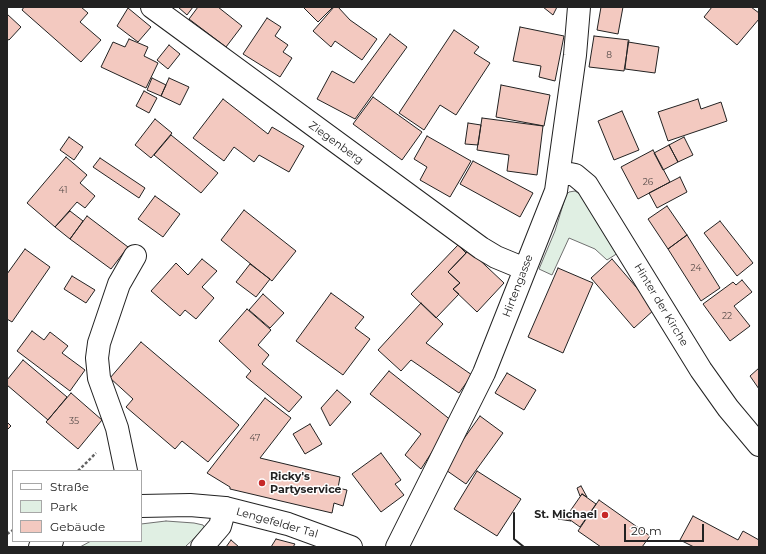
<!DOCTYPE html>
<meta charset="utf-8">
<style>
body{margin:0}
#map{position:relative;width:766px;height:554px;overflow:hidden;background:#fff;font-family:Montserrat,sans-serif}
canvas{display:block}
.frame{position:absolute;inset:0;border:8px solid #222;pointer-events:none}
.legend{position:absolute;left:12px;top:470px;width:130px;height:72px;box-sizing:border-box;background:#fff;border:1px solid #a7a7a7;margin:0;padding:5px 7px;list-style:none;font-size:12px;color:#222}
.legend li{display:flex;align-items:center;gap:8px;height:20px}
.legend b{width:20px;border:1px solid #a7a7a7}
.scale{position:absolute;left:624px;top:524px;width:80px;height:18px;box-sizing:border-box;border:2px solid #222;border-top:0;padding-left:5px;font-size:12px;line-height:14px;white-space:nowrap;color:#222;-webkit-text-stroke:3px #fff;paint-order:stroke}
</style>
<div id="map">
<canvas width="766" height="554"></canvas>
<div class="frame"></div>
<ul class="legend">
<li><b style="height:5px;background:#fff"></b>Straße</li>
<li><b style="height:11px;background:#e0efe3"></b>Park</li>
<li><b style="height:11px;background:#f3c9c0"></b>Gebäude</li>
</ul>
<div class="scale">20 m</div>
</div>
<script>
const ctx = document.querySelector('canvas').getContext('2d');
ctx.lineJoin = 'round';
function paint(path, color) { ctx.fillStyle = color; ctx.fill(path, 'evenodd'); }
const toPath = rows => new Path2D(rows.map(r => 'M' + r).join(''));
function trace(path, color, width, dash) { ctx.strokeStyle = color; ctx.lineWidth = width; ctx.lineCap = dash ? 'butt' : 'round'; ctx.setLineDash(dash || []); ctx.stroke(path); }
function label(font, color, halo, rows, align = 'center') {
  ctx.font = font + ' Montserrat,sans-serif'; ctx.lineWidth = 3; ctx.setLineDash([]); ctx.textBaseline = 'middle'; ctx.strokeStyle = halo; ctx.fillStyle = color; for (const [text, x, y, turn = 0] of rows) {
    ctx.save(); ctx.translate(x, y); ctx.rotate((+turn || 0) * Math.PI / 180); ctx.textAlign = isNaN(turn) ? turn : align; if (halo) ctx.strokeText(text, 0, 0); ctx.fillText(text, 0, 0); ctx.restore();
  }
}
const green = toPath([
 [575,191,581,195,618,253,607,260,595,249,569,238,552,275,539,269,555,231,566,195,569,192,575,191],
 [166,521,194,523,203,525,205,528,185,547,80,547,91,541,141,541,141,524,166,521]
]);
const building = toPath([
 [24,7,81,7,88,13,80,22,101,40,81,62,22,10,24,7],
 [178,7,193,7,187,15,178,7],
 [198,7,218,7,242,26,226,47,189,19,198,7],
 [303,7,333,7,318,22,303,7],
 [334,7,338,7,350,20,377,39,362,60,335,41,331,47,313,31,334,7],
 [543,7,557,7,553,15,543,7],
 [601,7,623,7,618,34,597,30,601,7],
 [712,7,751,7,759,13,759,19,737,45,704,17,712,7],
 [128,8,151,27,138,42,117,26,128,8],
 [7,14,21,27,9,40,7,39,7,14],
 [267,18,281,27,275,36,288,45,283,52,292,58,280,77,243,54,267,18],
 [520,27,564,36,555,81,539,77,541,66,513,61,520,27],
 [454,30,479,47,474,53,490,63,456,115,440,105,424,130,399,113,454,30],
 [390,34,407,47,355,119,317,99,332,71,354,83,390,34],
 [594,36,629,40,624,71,589,67,594,36],
 [129,39,148,47,144,56,158,63,146,88,101,67,113,42,125,47,129,39],
 [628,42,659,47,655,73,625,69,628,42],
 [169,45,180,54,168,69,157,60,169,45],
 [152,78,166,85,161,96,147,90,152,78],
 [169,78,189,87,180,105,161,96,169,78],
 [501,85,550,95,544,126,496,117,501,85],
 [144,91,157,98,149,113,136,106,144,91],
 [373,97,422,132,402,160,353,124,373,97],
 [223,99,268,134,272,127,304,146,289,172,259,155,254,162,234,147,224,161,193,138,223,99],
 [698,99,701,109,721,102,727,121,668,141,658,112,698,99],
 [622,111,639,150,614,160,598,121,622,111],
 [482,118,543,126,537,175,507,171,509,155,477,150,482,118],
 [155,119,172,133,151,158,135,145,155,119],
 [468,123,481,125,478,145,465,144,468,123],
 [171,135,218,173,201,193,154,155,171,135],
 [427,136,471,161,450,197,420,180,427,167,414,159,427,136],
 [69,137,83,147,74,160,60,150,69,137],
 [684,137,693,155,678,162,669,145,684,137],
 [669,145,678,162,663,170,654,153,669,145],
 [653,150,670,182,638,199,621,167,653,150],
 [66,157,87,175,80,183,95,196,85,208,77,202,55,227,27,203,66,157],
 [100,158,145,188,139,198,93,167,100,158],
 [473,161,533,193,520,217,460,184,473,161],
 [680,177,687,192,657,208,649,193,680,177],
 [155,196,180,214,163,237,138,219,155,196],
 [667,206,687,235,668,249,648,219,667,206],
 [244,210,296,251,272,281,221,240,244,210],
 [70,211,83,221,70,239,55,227,70,211],
 [87,216,128,247,111,269,70,239,87,216],
 [720,221,753,263,737,276,704,233,720,221],
 [687,235,720,288,701,301,668,249,687,235],
 [458,245,466,253,448,272,460,283,453,289,459,294,436,318,411,294,458,245],
 [25,249,50,267,12,322,7,319,7,274,25,249],
 [469,250,504,283,477,312,453,289,460,283,448,272,469,250],
 [202,259,217,271,202,287,214,298,196,319,185,310,180,316,151,291,176,263,188,275,202,259],
 [612,259,655,309,634,328,591,278,612,259],
 [250,264,270,279,256,297,236,282,250,264],
 [558,268,593,283,563,353,528,337,558,268],
 [72,276,95,290,86,303,64,289,72,276],
 [742,280,752,292,734,306,750,326,730,341,703,304,733,282,736,285,742,280],
 [331,293,364,317,355,328,370,339,343,375,296,341,331,293],
 [263,294,284,313,270,328,249,310,263,294],
 [421,303,443,324,426,343,472,375,459,393,411,360,401,371,378,350,421,303],
 [247,309,271,330,258,345,269,355,262,364,302,397,289,412,246,377,251,371,219,341,247,309],
 [32,331,44,340,50,332,68,346,62,353,85,370,70,391,17,351,32,331],
 [141,342,239,425,208,462,182,441,175,449,126,407,133,399,110,378,141,342],
 [23,360,67,397,48,420,7,385,7,380,23,360],
 [759,368,759,389,750,376,759,368],
 [389,371,452,421,421,469,405,455,421,434,370,394,389,371],
 [507,373,536,390,524,410,495,393,507,373],
 [337,390,351,402,330,426,321,408,337,390],
 [71,393,102,420,78,449,46,422,71,393],
 [265,398,291,418,260,458,340,477,338,488,347,490,343,506,334,503,332,513,230,489,230,487,207,473,265,398],
 [480,416,503,433,466,484,443,468,480,416],
 [7,422,11,426,7,430,7,422],
 [310,424,322,444,305,454,293,434,310,424],
 [381,453,401,480,395,484,404,495,381,512,352,474,381,453],
 [477,471,521,499,497,536,454,509,477,471],
 [581,486,587,497,582,494,580,496,577,488,581,486],
 [582,494,596,504,580,527,566,517,582,494],
 [599,500,650,536,642,547,601,547,578,531,599,500],
 [559,514,567,515,566,517,571,521,558,519,559,514],
 [693,516,738,540,743,531,759,540,759,547,694,547,680,540,693,516],
 [276,539,295,544,293,547,271,547,276,539],
 [231,540,239,547,226,547,231,540]
]);
const path = toPath([
 [78,471,96,453],
 [7,534,13,530]
]);
const minor = toPath([
 [152,7,481,248,496,257,525,269],
 [560,172,575,175,587,185,701,370,728,408,759,445],
 [126,471,117,428,99,378,97,358,99,343,119,284,135,256],
 [202,547,220,526,225,508],
 [397,547,484,373,556,191,575,55,579,7]
]);
const tertiary = toPath([
 [141,506,190,505,225,508,288,524,351,547],
 [40,547,52,541]
]);
const wall = toPath([
 [514,513,514,539,524,547]
]);
const markers = [
 [262,483,4,"#c62828"],
 [605,515,4,"#c62828"]
];
const numberNames = [
 ["8",609,55],
 ["26",648,182],
 ["41",63,190],
 ["24",696,268],
 ["22",727,316],
 ["35",74,421],
 ["47",255,438]
];
const streetNames = [
 ["Ziegenberg",336,143,36],
 ["Hirtengasse",518,286,-69],
 ["Hinter der Kirche",661,305,59],
 ["Lengefelder Tal",277,523,16]
];
const poiNames = [
 ["Ricky's",270,477],
 ["Partyservice",270,490],
 ["St. Michael",597,515,"right"]
];
paint(green, '#e0efe3');
trace(green, '#6f6f6f', 1);
paint(building, '#f3c9c0');
trace(building, '#222', 1);
trace(minor, '#222', 24);
trace(tertiary, '#222', 24);
trace(path, '#646464', 2.5, [3, 2]);
trace(minor, '#fff', 22);
trace(tertiary, '#fff', 22);
trace(wall, '#222', 2);
for (const [x, y, r, color] of markers) { const dot = new Path2D(); dot.arc(x, y, r, 0, 2 * Math.PI); ctx.fillStyle = color; ctx.fill(dot); trace(dot, '#fff', 1.5); }
label('9px', '#564c4a', null, numberNames);
label('11px', '#222', '#fff', streetNames);
label('bold 11px', '#222', '#fff', poiNames, 'left');
</script>
